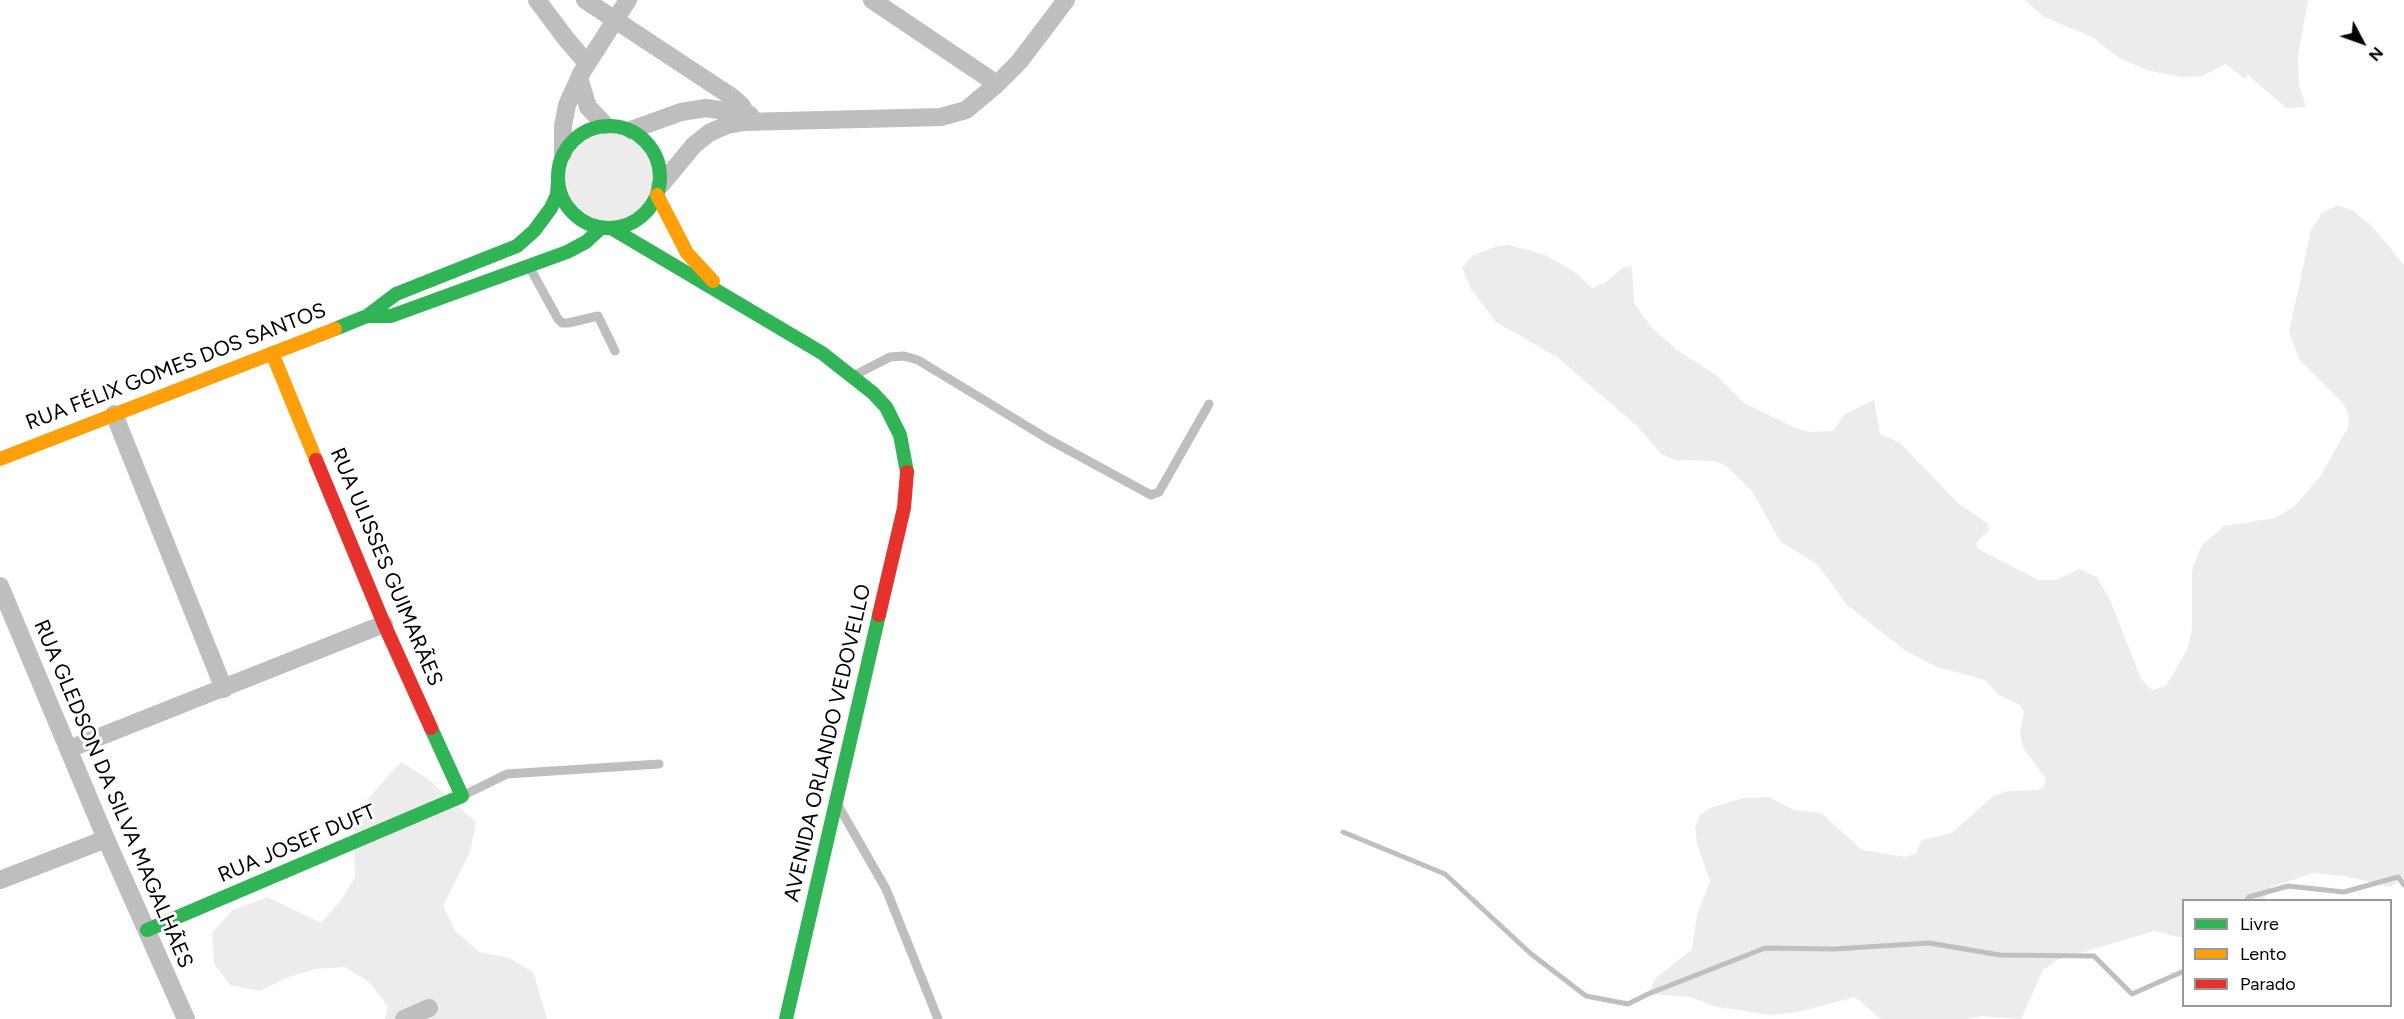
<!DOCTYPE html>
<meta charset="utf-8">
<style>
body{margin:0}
#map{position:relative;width:2404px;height:1019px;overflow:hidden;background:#fff;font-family:Figtree,sans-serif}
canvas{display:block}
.legend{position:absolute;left:2182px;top:899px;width:210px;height:108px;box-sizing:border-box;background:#fff;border:2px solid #999;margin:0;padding:8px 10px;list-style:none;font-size:18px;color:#000}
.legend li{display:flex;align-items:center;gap:12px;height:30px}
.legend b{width:30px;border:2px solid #999}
.north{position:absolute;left:2332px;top:12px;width:60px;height:60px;-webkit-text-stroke:4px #fff;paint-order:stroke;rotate:131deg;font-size:16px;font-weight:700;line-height:24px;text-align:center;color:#000}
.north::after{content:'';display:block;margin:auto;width:21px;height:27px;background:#000;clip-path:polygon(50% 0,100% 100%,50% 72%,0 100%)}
</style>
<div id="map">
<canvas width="2404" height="1019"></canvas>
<ul class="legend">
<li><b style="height:8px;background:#30b455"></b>Livre</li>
<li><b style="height:8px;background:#ff9f0a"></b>Lento</li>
<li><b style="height:8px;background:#e5322d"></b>Parado</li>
</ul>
<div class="north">N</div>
</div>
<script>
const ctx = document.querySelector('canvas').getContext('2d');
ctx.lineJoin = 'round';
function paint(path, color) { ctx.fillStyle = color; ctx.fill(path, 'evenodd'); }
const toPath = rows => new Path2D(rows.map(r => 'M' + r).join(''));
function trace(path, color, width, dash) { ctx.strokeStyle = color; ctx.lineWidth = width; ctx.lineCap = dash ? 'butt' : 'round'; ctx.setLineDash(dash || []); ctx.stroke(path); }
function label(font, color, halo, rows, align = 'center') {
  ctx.font = font + ' Figtree,sans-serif'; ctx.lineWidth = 6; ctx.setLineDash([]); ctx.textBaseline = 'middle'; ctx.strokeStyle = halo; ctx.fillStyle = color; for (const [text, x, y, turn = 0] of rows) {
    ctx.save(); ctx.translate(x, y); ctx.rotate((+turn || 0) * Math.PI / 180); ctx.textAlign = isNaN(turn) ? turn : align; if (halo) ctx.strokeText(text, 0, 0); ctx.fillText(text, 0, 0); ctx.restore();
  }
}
const green = toPath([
 [2025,0,2308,0,2298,55,2299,85,2306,107,2286,108,2248,75,2245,79,2226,64,2202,76,2182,77,2150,71,2119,58,2092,37,2044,17],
 '566 177a44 44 0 1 1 88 0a44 44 0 1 1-88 0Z',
 [2338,205,2353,211,2371,225,2404,265,2404,878,2390,887,2345,876,2313,873,2271,887,2263,900,2184,900,2183,938,2154,931,2057,960,2043,970,2021,1019,1981,1016,1968,1019,1881,1019,1855,997,1798,1012,1771,1015,1717,1007,1690,997,1648,994,1656,978,1692,949,1697,915,1710,881,1697,844,1695,827,1700,815,1710,808,1743,798,1769,797,1794,810,1821,813,1862,850,1906,857,1915,854,1922,840,1952,833,1993,796,2009,791,2038,790,2044,786,2046,779,2022,746,2020,732,2024,712,2020,705,1999,695,1985,680,1937,667,1906,651,1847,605,1818,565,1781,542,1752,491,1725,465,1714,461,1676,460,1661,454,1638,427,1557,357,1496,322,1471,289,1462,268,1472,256,1498,246,1509,245,1545,255,1575,272,1592,288,1606,282,1622,268,1632,266,1634,303,1652,328,1677,350,1716,375,1744,403,1795,428,1811,432,1833,431,1845,414,1874,400,1880,434,1899,442,1959,504,1987,523,1989,530,1976,543,1978,549,2039,580,2056,580,2079,569,2097,577,2110,600,2141,679,2152,690,2166,686,2187,650,2192,629,2192,570,2202,545,2224,526,2275,518,2294,507,2321,475,2348,428,2349,416,2344,404,2299,359,2289,332,2311,230,2322,213],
 [401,762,428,779,476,822,470,852,443,906,455,931,479,952,509,958,533,972,547,1019,385,1019,388,1006,368,981,345,967,315,969,286,978,260,991,230,985,214,963,212,933,233,910,267,897,321,923,341,900,355,877,355,813]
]);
const stream = toPath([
 [1343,832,1445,874,1530,953,1586,996,1628,1004,1648,994,1765,948,1834,949,1929,943,2000,955,2094,956,2132,994,2184,971],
 [2247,900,2249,897,2288,886,2344,892,2398,877,2404,885]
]);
const lane = toPath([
 [530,268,558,319,562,323,568,323,598,316,615,351],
 [855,375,890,357,904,356,918,360,1048,439,1151,495,1159,492,1209,404],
 [464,795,507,774,659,764],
 [839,807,886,889,938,1019]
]);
const street = toPath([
 [537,0,567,40,587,63],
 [585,0,732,97,742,106,746,115,744,122],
 [872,0,997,84],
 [579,78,588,107,605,125],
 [631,130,681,112,706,108,750,115],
 [563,154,563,126,567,105,582,72,628,0],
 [660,186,694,145,709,133,727,125,744,122,941,117,966,110,997,84,1019,62,1066,0],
 [114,414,224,689],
 [0,586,106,839,186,1019],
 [69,749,384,624],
 [0,880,106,839],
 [404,1019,429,1008]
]);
const fast = toPath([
 '558 177a51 51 0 1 1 102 0a51 51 0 1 1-102 0Z',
 [611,228,822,353,873,393,886,407,900,435,907,472],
 [367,316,391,316,567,252,586,242,601,228],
 [335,329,367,316,396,294,517,246,534,231,551,208,557,195,558,180],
 [147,930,462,796,431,728],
 [786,1019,879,615]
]);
const slow = toPath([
 [657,195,687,253,713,281],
 [272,353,316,460],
 [0,459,335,329]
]);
const jam = toPath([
 [316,460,384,624,431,728],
 [879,615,904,508,907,472]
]);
const streetNames = [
 ["RUA FÉLIX GOMES DOS SANTOS",176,367,-21],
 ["RUA ULISSES GUIMARÃES",386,567,67],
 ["AVENIDA ORLANDO VEDOVELLO",828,743,-77],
 ["RUA GLEDSON DA SILVA MAGALHÃES",113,794,67],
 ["RUA JOSEF DUFT",297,844,-23]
];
paint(green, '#ececec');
trace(stream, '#bfbfbf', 5);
trace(lane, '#bebebe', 9);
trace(street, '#bebebe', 18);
trace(fast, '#30b455', 14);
trace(slow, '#ff9f0a', 14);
trace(jam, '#e5322d', 14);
label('21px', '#000', '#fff', streetNames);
</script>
